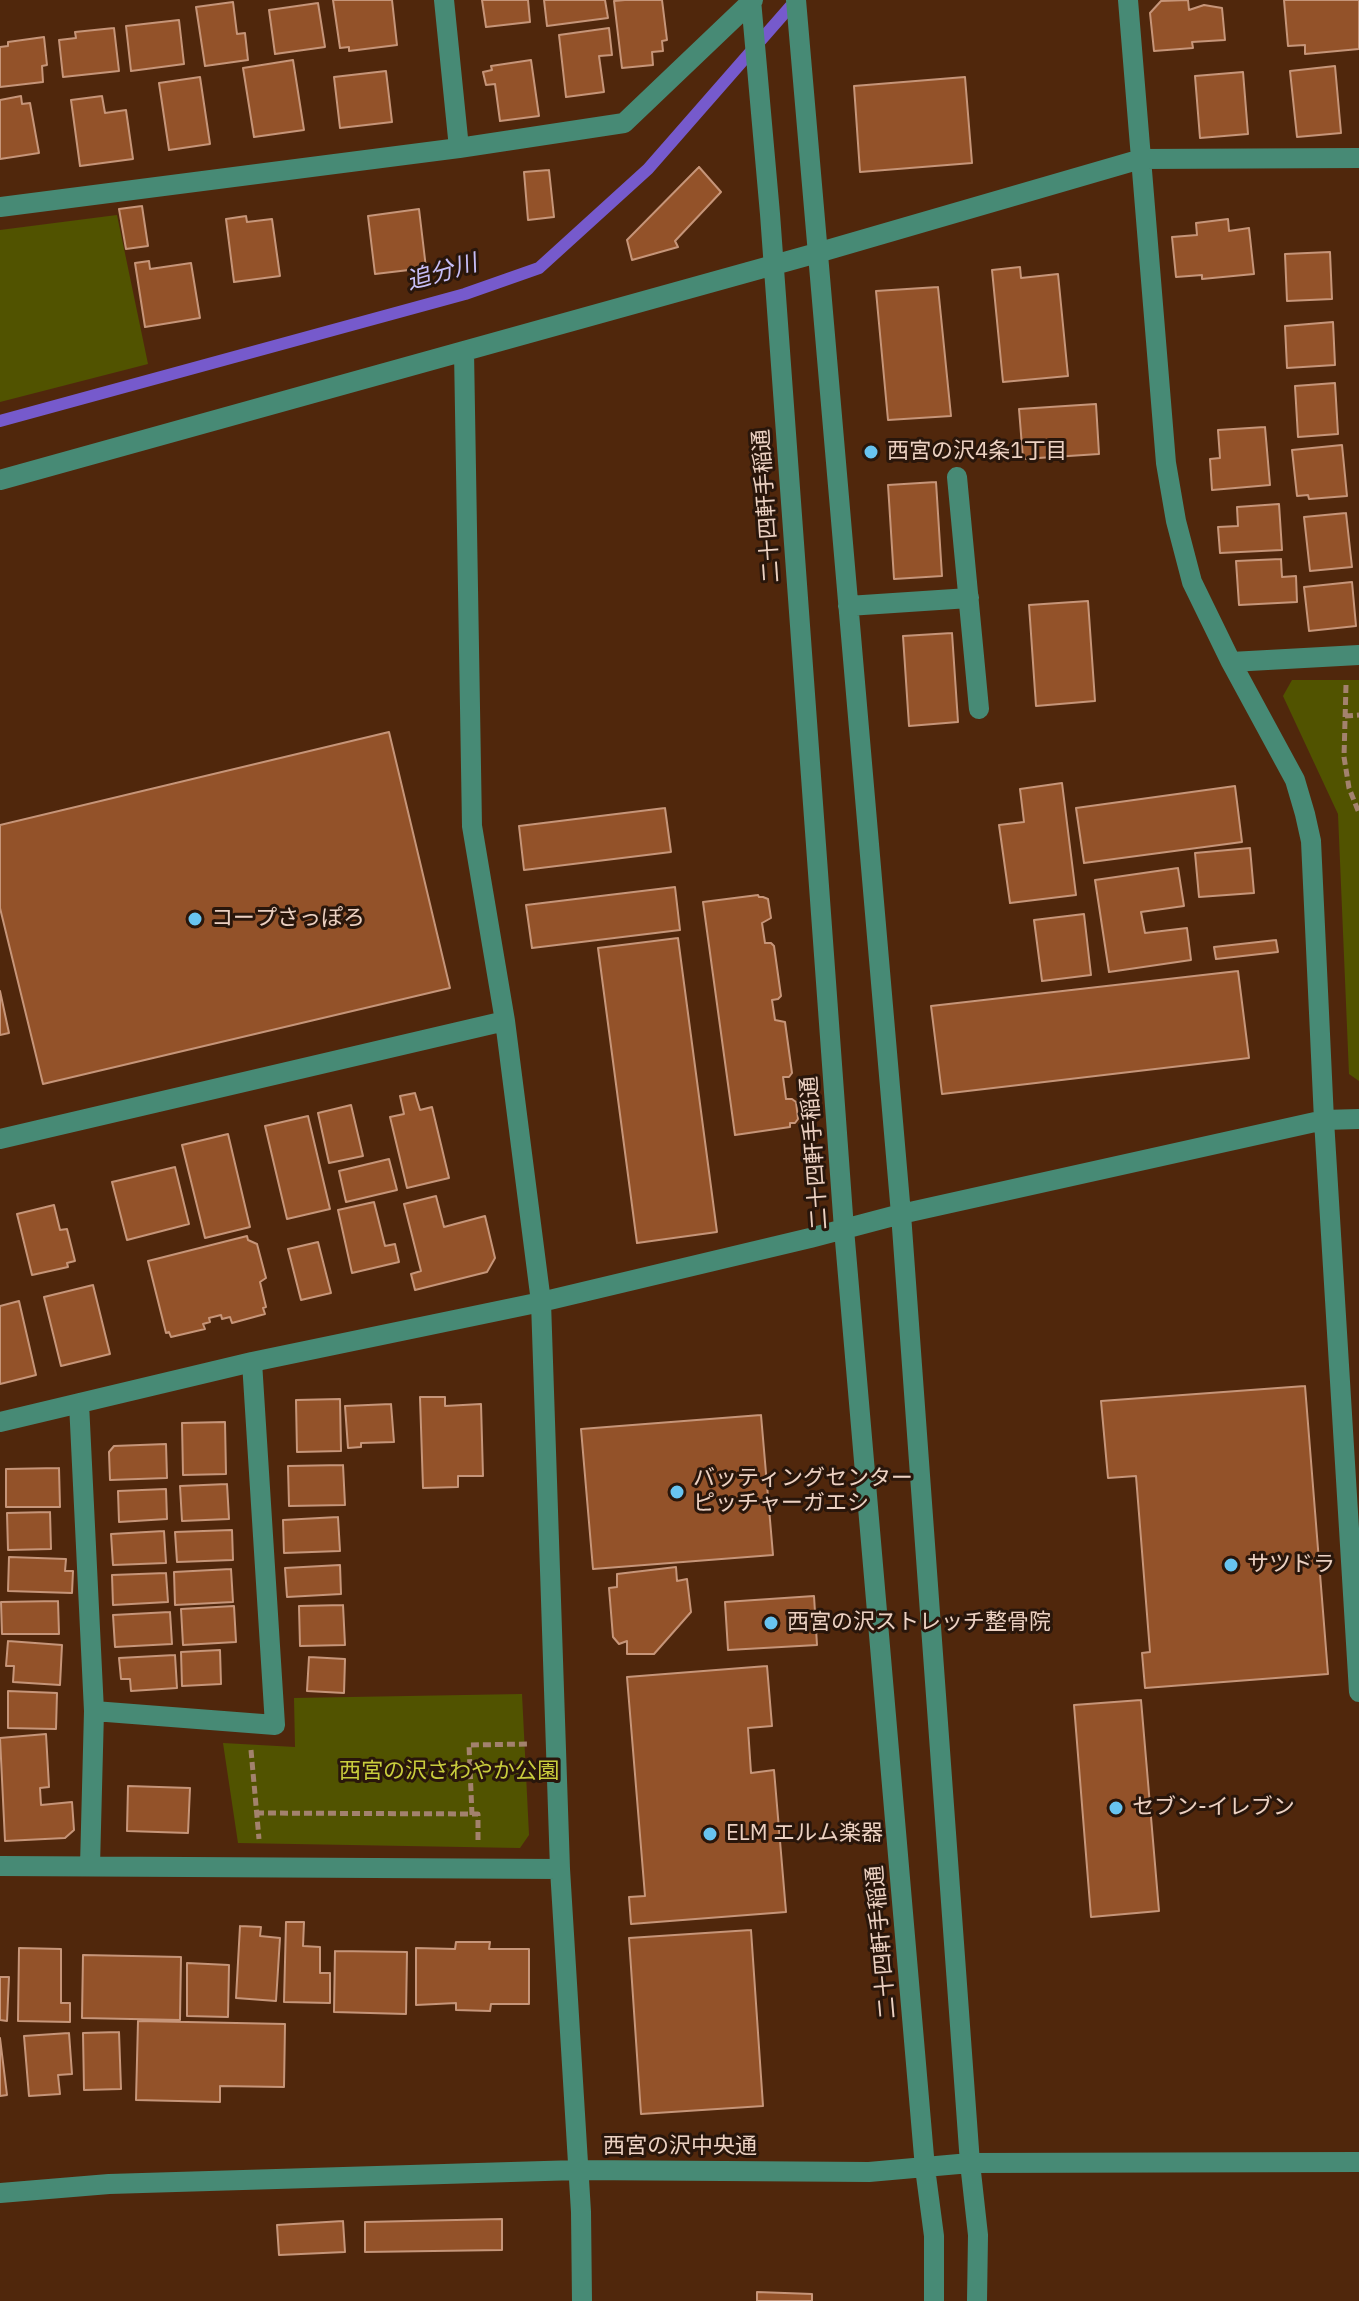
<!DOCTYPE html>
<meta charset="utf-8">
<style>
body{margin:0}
canvas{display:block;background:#50270c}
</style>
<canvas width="1359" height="2301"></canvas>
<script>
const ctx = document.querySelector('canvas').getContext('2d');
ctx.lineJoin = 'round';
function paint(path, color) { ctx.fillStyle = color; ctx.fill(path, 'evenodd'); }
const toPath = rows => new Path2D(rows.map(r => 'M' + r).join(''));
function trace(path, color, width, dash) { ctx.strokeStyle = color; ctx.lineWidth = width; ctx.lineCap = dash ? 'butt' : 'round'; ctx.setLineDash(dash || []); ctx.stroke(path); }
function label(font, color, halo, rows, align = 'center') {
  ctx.font = font + ' "IBM Plex Sans","Noto Sans JP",sans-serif'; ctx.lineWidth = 6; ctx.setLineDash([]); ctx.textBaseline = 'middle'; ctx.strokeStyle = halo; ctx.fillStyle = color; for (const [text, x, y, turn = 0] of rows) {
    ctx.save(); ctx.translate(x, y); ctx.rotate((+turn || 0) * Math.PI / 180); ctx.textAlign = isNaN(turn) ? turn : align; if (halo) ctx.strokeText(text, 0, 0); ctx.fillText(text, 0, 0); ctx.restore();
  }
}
const green = toPath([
 [117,215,148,364,0,402,0,230],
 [1292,680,1359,680,1359,1081,1349,1074,1338,814,1283,696],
 [522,1694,529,1835,520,1848,238,1843,223,1743,295,1747,294,1698]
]);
const stream = toPath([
 [0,421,465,294,539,268,648,169,796,0]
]);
const building = toPath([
 [333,0,392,0,397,45,349,51,349,47,340,48,333,0],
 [482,0,528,0,530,22,486,27,482,0],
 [544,0,605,0,608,18,547,26,544,0],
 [625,0,662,0,667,40,662,41,663,51,652,52,653,65,622,68,614,1,625,0],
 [1188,0,1189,10,1204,5,1222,8,1225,40,1192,42,1193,48,1154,51,1150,13,1161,1,1188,0],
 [1284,0,1359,0,1359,49,1305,54,1305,45,1288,46,1284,0],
 [233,2,237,34,245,33,248,60,205,66,196,7,233,2],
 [318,3,325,47,275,54,269,10,318,3],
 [179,20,184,64,131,71,126,26,179,20],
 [114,28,119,71,63,77,59,40,76,38,75,32,114,28],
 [609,28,612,55,599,56,604,92,566,97,559,35,609,28],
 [44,37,47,65,42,66,43,82,0,87,0,47,8,46,8,42,44,37],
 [293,60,304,130,254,137,243,68,293,60],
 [531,60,539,116,500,121,495,84,486,85,483,72,492,70,491,66,531,60],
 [1335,66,1341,133,1297,137,1290,71,1335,66],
 [386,71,392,122,340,128,334,77,386,71],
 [1243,72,1248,134,1200,138,1195,76,1243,72],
 [200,77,210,144,169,150,159,83,200,77],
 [965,77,972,163,860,172,854,86,965,77],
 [21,96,22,104,30,103,39,153,0,159,0,100,21,96],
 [102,96,105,113,126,110,133,159,80,166,71,100,102,96],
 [699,167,721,192,675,241,678,247,632,260,627,240,699,167],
 [549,170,554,217,528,220,524,172,549,170],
 [142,206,148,246,126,249,119,209,142,206],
 [419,209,426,268,375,274,368,216,419,209],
 [246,216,247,222,272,219,280,276,234,282,226,219,246,216],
 [1228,219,1229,231,1249,228,1254,274,1202,279,1202,275,1176,277,1172,237,1197,235,1196,223,1228,219],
 [1330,252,1332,299,1287,301,1285,254,1330,252],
 [149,261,150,269,191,263,200,318,145,327,135,263,149,261],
 [1020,267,1021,278,1058,274,1068,376,1003,382,992,270,1020,267],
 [938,287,951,416,888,420,876,291,938,287],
 [1333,322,1335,365,1287,368,1285,326,1333,322],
 [1335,383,1338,434,1298,437,1295,386,1335,383],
 [1096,404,1099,454,1023,459,1019,409,1096,404],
 [1265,427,1270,485,1212,490,1210,459,1220,458,1218,430,1265,427],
 [1342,445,1347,496,1309,499,1308,495,1297,496,1292,450,1342,445],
 [936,482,942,576,894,579,888,485,936,482],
 [1279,504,1282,550,1220,553,1218,527,1238,526,1237,507,1279,504],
 [1346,513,1352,567,1310,571,1304,517,1346,513],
 [1281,559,1282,577,1296,576,1297,602,1239,605,1236,561,1281,559],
 [1352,582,1356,626,1309,631,1304,587,1352,582],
 [1088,601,1095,701,1036,706,1029,605,1088,601],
 [952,633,958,722,909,726,903,636,952,633],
 [389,732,450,988,43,1084,0,908,0,825,389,732],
 [1062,783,1076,895,1010,903,999,825,1024,822,1020,789,1062,783],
 [1235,786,1242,842,1084,863,1076,808,1235,786],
 [665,808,671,852,524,870,519,826,665,808],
 [1250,848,1254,893,1199,897,1195,853,1250,848],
 [1178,868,1184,906,1141,912,1145,933,1187,928,1191,960,1109,972,1095,880,1178,868],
 [675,887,680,930,532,948,526,905,675,887],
 [758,895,759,897,763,897,768,899,771,918,762,923,765,943,771,943,774,946,781,996,778,999,772,1000,775,1020,785,1022,792,1073,789,1077,783,1077,786,1099,792,1099,796,1102,798,1119,795,1123,790,1123,790,1127,735,1135,703,902,758,895],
 [1084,914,1091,975,1042,981,1034,920,1084,914],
 [678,938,717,1232,637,1243,598,948,678,938],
 [1276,940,1278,952,1216,959,1214,947,1276,940],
 [1238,971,1249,1058,942,1094,931,1006,1238,971],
 [0,991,9,1033,0,1035,0,991],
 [415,1093,420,1110,432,1107,449,1178,407,1188,390,1117,404,1114,400,1096,415,1093],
 [351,1105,363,1156,329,1163,318,1113,351,1105],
 [308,1116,330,1209,287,1219,265,1126,308,1116],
 [228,1134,250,1227,205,1238,182,1145,228,1134],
 [389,1159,397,1190,346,1202,339,1171,389,1159],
 [175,1167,189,1224,127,1240,112,1182,175,1167],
 [436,1196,444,1227,485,1216,495,1258,487,1272,415,1290,411,1274,421,1271,404,1204,436,1196],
 [374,1202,385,1246,395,1244,399,1262,352,1273,338,1210,374,1202],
 [54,1205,60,1230,67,1229,75,1261,67,1263,68,1267,32,1275,17,1214,54,1205],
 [247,1236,248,1240,257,1244,266,1278,260,1282,266,1307,263,1308,265,1314,232,1323,230,1317,222,1319,221,1315,209,1318,210,1322,203,1324,205,1329,171,1337,169,1332,166,1333,148,1261,247,1236],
 [318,1242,331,1293,301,1300,288,1249,318,1242],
 [93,1285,110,1354,61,1366,44,1297,93,1285],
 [19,1301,36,1375,0,1384,0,1306,19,1301],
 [1305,1386,1328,1674,1145,1688,1142,1653,1150,1652,1136,1476,1108,1478,1101,1401,1305,1386],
 [420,1397,445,1397,445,1406,481,1404,483,1476,458,1476,458,1487,423,1488,420,1397],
 [340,1399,341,1451,297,1452,296,1400,340,1399],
 [391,1404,394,1442,361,1443,361,1447,348,1448,345,1406,391,1404],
 [761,1415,773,1555,593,1569,581,1429,761,1415],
 [225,1422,226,1474,183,1475,182,1423,225,1422],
 [166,1444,167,1478,110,1480,109,1452,114,1446,166,1444],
 [343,1465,345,1505,289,1506,288,1466,343,1465],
 [59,1468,60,1507,6,1507,6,1469,59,1468],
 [227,1484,229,1519,182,1521,180,1486,227,1484],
 [166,1489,167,1519,119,1522,118,1491,166,1489],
 [50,1512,51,1549,8,1550,7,1513,50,1512],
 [338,1517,340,1551,284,1553,283,1520,338,1517],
 [232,1530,233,1560,177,1562,175,1532,232,1530],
 [164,1531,166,1563,113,1565,111,1534,164,1531],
 [9,1557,66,1559,65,1571,73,1571,72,1593,8,1591,9,1557],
 [340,1565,341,1594,287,1597,285,1568,340,1565],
 [676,1567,677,1581,687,1579,691,1612,654,1654,627,1654,627,1641,619,1644,613,1637,609,1588,617,1587,617,1574,676,1567],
 [231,1569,233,1602,175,1605,174,1572,231,1569],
 [166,1573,168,1602,113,1605,112,1575,166,1573],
 [814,1596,817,1645,728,1650,725,1602,814,1596],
 [58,1601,59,1634,2,1634,1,1602,58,1601],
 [343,1605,345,1645,300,1646,299,1606,343,1605],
 [234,1606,236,1642,183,1645,181,1609,234,1606],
 [170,1612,172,1644,115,1647,113,1615,170,1612],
 [8,1641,62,1645,60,1685,13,1682,14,1666,6,1666,8,1641],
 [220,1650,221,1684,182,1686,181,1652,220,1650],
 [175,1655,177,1688,131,1691,130,1679,121,1679,119,1658,175,1655],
 [309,1657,345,1659,344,1693,307,1691,309,1657],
 [767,1666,772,1726,748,1728,751,1773,774,1770,786,1912,631,1924,629,1897,645,1896,627,1677,767,1666],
 [8,1691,57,1693,56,1729,8,1728,8,1691],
 [1141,1700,1159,1911,1091,1917,1074,1705,1141,1700],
 [46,1734,49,1787,40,1788,41,1805,72,1802,74,1830,65,1838,5,1841,0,1738,46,1734],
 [128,1786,190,1788,188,1833,127,1831,128,1786],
 [286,1922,304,1922,303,1946,320,1947,320,1973,330,1973,330,2003,284,2002,286,1922],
 [240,1926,261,1927,260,1936,280,1938,276,2001,236,1998,240,1926],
 [751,1930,763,2106,641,2114,629,1938,751,1930],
 [456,1942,490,1942,489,1949,529,1949,529,2004,491,2004,490,2011,456,2010,456,2003,416,2005,416,1948,455,1949,456,1942],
 [19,1948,61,1949,61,2003,70,2003,70,2022,18,2021,19,1948],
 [335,1951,407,1952,406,2014,334,2012,335,1951],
 [83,1955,181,1957,180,2020,82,2018,83,1955],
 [187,1963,229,1965,228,2017,187,2016,187,1963],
 [0,1977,9,1977,7,2021,0,2020,0,1977],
 [138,2021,285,2024,284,2087,220,2086,220,2102,136,2100,138,2021],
 [119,2032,121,2089,84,2090,83,2033,119,2032],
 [69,2033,72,2074,58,2075,60,2094,29,2096,24,2036,69,2033],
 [0,2038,7,2095,0,2096,0,2038],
 [502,2219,502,2250,365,2252,365,2222,502,2219],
 [343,2221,345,2252,279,2255,277,2225,343,2221],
 [757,2292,812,2294,812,2301,757,2301,757,2292]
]);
const path = toPath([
 [1346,685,1344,757,1349,788,1359,813],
 [1345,716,1359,715],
 [251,1750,259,1839],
 [256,1813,478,1814,478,1841],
 [472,1815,469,1745,528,1744]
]);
const minor = toPath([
 [444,0,459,148],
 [751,0,770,214,844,1229,925,2168,934,2236,934,2301],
 [796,0,901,1214,970,2163,978,2235,977,2301],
 [1128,0,1166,463,1176,521,1192,582,1231,662,1295,780,1305,814,1311,841,1324,1120,1359,1692],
 [0,207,459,148,624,123,753,0],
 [464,351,472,826,505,1021,541,1302,560,1869,581,2212,582,2301],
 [957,477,979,709],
 [0,480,817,253,1141,159,1359,158],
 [848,606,969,598],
 [1231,662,1359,655],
 [0,1139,505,1021],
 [79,1403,94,1711,90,1866],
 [0,1422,252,1362,541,1302,810,1238,901,1214,1324,1120,1359,1119],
 [94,1711,275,1725,252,1362],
 [0,1866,560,1869],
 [0,2193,109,2184,578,2170,869,2172,970,2163,1359,2162]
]);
const markers = [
 [871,452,8,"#68c4f0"],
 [195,919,8,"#68c4f0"],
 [677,1492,8,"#68c4f0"],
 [1231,1565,8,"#68c4f0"],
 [771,1623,8,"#68c4f0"],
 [1116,1808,8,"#68c4f0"],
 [710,1834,8,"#68c4f0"]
];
const poiNames = [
 ["西宮の沢4条1丁目",887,452],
 ["コープさっぽろ",211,919],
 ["バッティングセンター",693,1479],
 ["ピッチャーガエシ",693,1504],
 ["サツドラ",1247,1565],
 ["西宮の沢ストレッチ整骨院",787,1623],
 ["セブン-イレブン",1132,1808],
 ["ELM エルム楽器",726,1834]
];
const streetNames = [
 ["二十四軒手稲通",767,506,-94],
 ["二十四軒手稲通",815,1153,-94],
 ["二十四軒手稲通",882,1942,-95],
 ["西宮の沢中央通",680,2147]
];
const parkNames = [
 ["西宮の沢さわやか公園",449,1772]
];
const waterNames = [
 ["追分川",442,273,-16]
];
paint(green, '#515300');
trace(stream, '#765acc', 12);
paint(building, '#935229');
trace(building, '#c69579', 2);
trace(path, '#a3826d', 5, [8, 4]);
trace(minor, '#478a75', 20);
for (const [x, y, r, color] of markers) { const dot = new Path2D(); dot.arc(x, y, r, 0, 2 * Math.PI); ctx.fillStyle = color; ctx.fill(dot); trace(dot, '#29160b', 3); }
label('22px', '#ecd1c2', '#29160b', poiNames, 'left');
label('22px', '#ecd1c2', '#29160b', streetNames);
label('22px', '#c9cd3d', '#29160b', parkNames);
label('italic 24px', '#c7bef7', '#29160b', waterNames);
</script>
